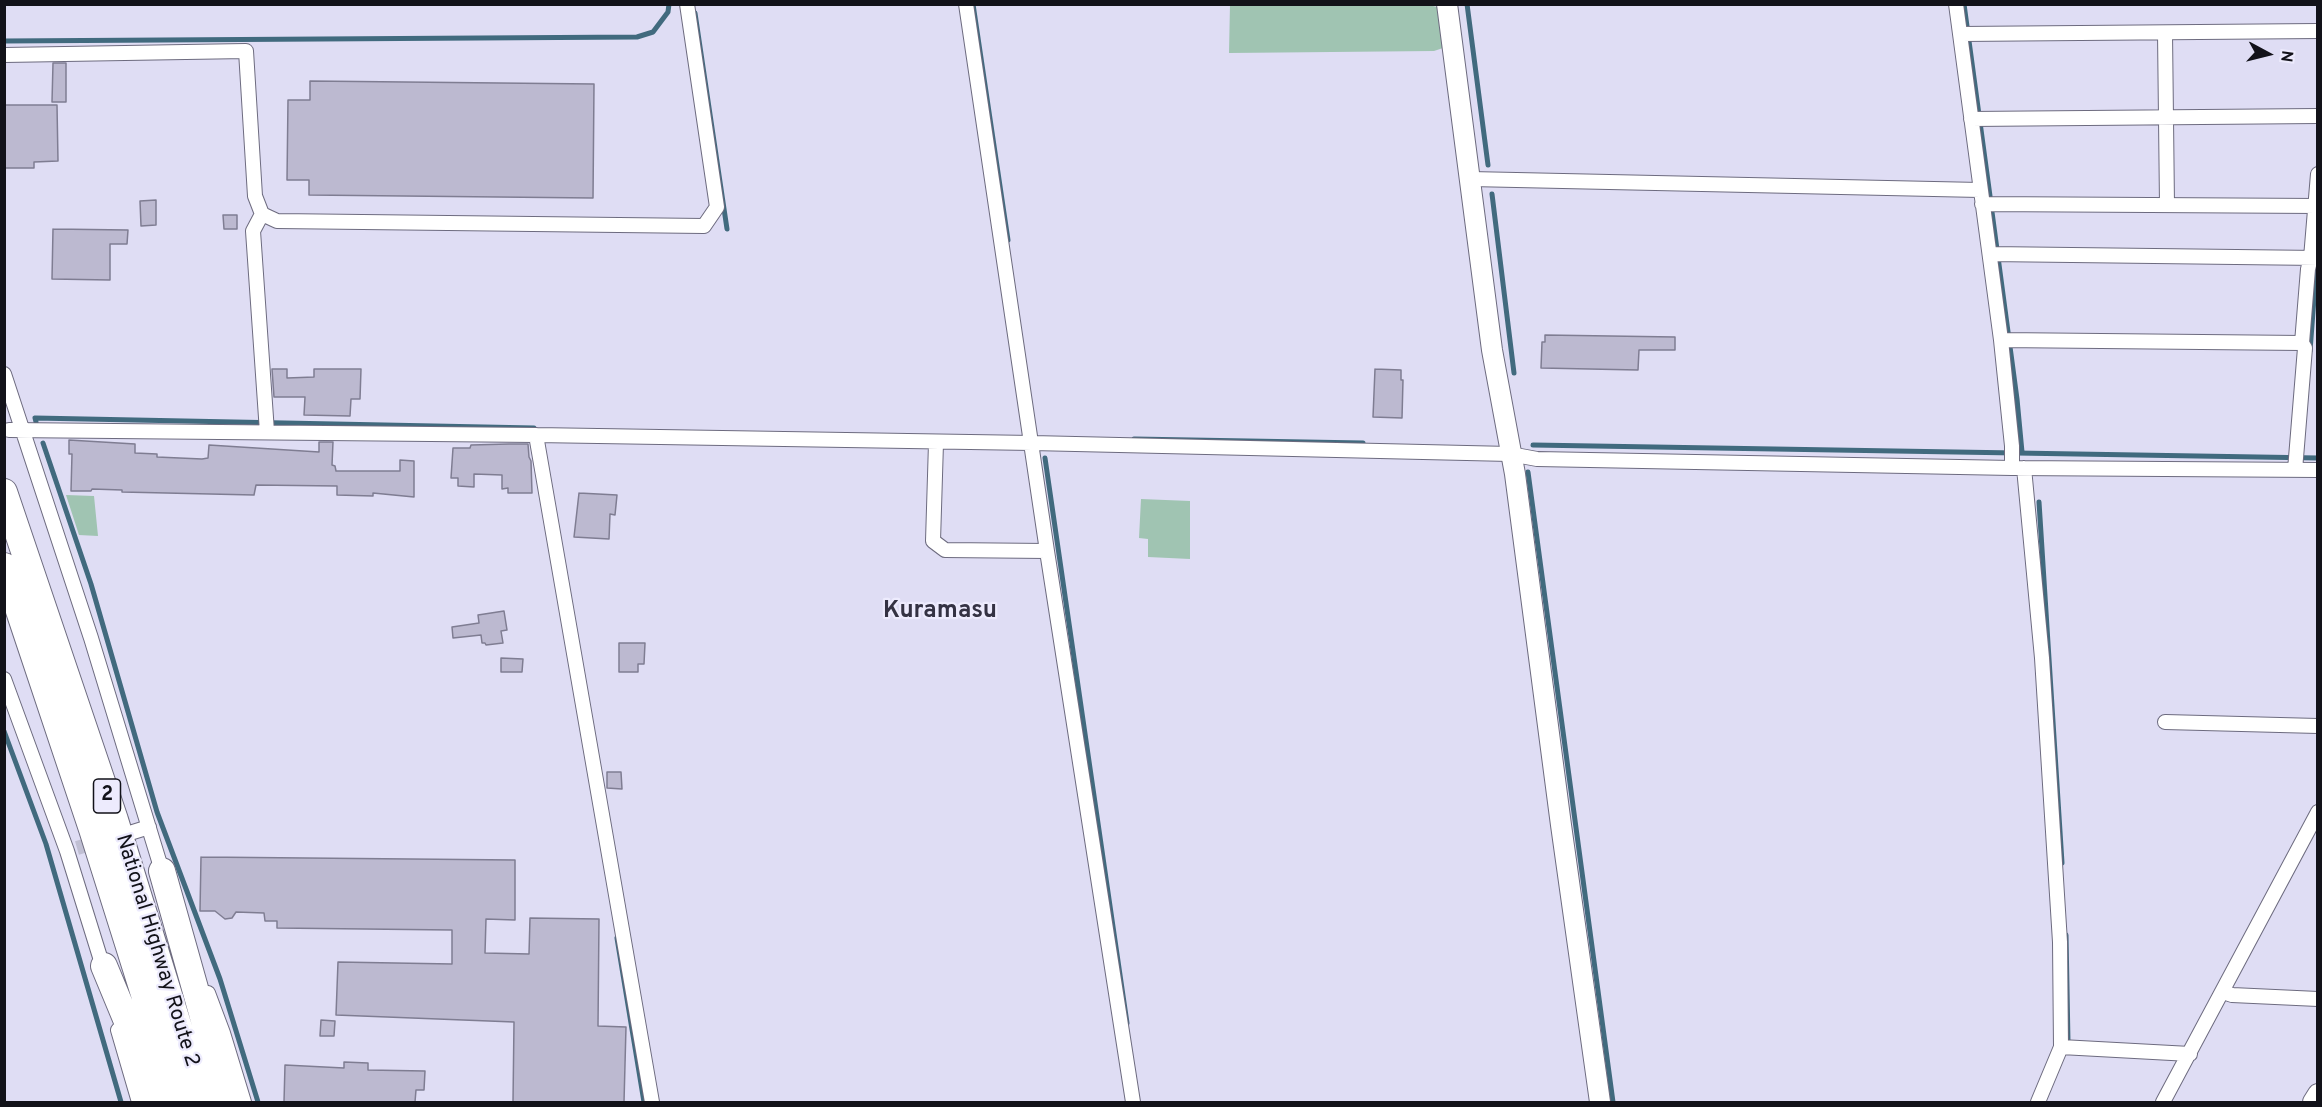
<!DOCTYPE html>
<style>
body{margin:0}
#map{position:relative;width:2322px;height:1107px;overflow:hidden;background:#dfddf4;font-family:Overpass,sans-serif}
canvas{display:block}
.frame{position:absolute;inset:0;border:6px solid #121219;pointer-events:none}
.north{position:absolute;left:2238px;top:24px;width:60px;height:60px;-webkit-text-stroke:4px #edebfd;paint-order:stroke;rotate:97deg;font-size:16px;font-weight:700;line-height:24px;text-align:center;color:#121219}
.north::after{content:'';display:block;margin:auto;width:21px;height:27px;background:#121219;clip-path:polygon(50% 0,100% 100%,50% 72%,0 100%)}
</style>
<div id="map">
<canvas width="2322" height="1107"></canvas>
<div class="frame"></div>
<div class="north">N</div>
</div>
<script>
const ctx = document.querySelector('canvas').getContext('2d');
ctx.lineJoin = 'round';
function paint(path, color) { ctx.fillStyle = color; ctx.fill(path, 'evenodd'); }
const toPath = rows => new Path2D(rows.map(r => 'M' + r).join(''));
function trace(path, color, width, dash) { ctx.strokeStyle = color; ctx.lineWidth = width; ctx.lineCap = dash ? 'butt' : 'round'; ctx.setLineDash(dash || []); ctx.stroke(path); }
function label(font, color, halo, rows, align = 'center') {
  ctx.font = font + ' Overpass,sans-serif'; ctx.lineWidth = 4.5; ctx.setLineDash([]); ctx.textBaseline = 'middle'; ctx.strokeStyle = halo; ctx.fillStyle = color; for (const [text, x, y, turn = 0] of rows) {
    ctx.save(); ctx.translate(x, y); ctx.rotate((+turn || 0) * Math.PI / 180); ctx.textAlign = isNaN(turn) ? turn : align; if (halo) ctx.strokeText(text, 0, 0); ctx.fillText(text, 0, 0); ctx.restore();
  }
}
const green = toPath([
 [1230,4,1429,5,1437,7,1443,48,1434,51,1229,53],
 [66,495,94,496,98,536,79,535],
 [1141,499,1190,501,1190,559,1148,557,1148,539,1139,538]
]);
const stream = toPath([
 [973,4,1008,240],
 [1467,4,1488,165],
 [1964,4,1990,196],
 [695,13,727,229],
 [4,41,637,37,653,32,668,12,669,4],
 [1492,194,1514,373],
 [1992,212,2017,399,2022,452],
 [2310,351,2317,259],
 [36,422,35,418,534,428],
 [1134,439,1363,443],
 [43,443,91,584,157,812,220,979,258,1102],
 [1533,445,2318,458],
 [1045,458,1127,1023],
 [1528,472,1613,1102],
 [2039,502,2062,863],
 [4,731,46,844,121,1102],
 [2066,935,2068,1042],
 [617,938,644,1102]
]);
const building = toPath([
 [53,63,66,63,66,102,52,102,53,63],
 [310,81,594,84,593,198,309,195,309,180,287,180,288,100,310,100,310,81],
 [4,105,57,105,58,161,34,162,34,168,4,168,4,105],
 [156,200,156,225,141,226,140,201,156,200],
 [223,215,237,215,237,229,224,229,223,215],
 [53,229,128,230,127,244,110,244,110,280,52,279,53,229],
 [1545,335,1675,337,1675,350,1639,350,1638,370,1541,368,1542,342,1545,342,1545,335],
 [272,369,287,369,287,378,314,377,314,369,361,369,360,399,351,399,350,416,304,415,305,397,274,397,272,369],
 [1375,369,1401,370,1401,380,1403,380,1402,418,1373,417,1375,369],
 [69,440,135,444,135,453,157,454,157,457,202,459,208,458,209,445,319,452,319,442,333,442,332,465,335,466,336,471,400,471,400,460,414,461,414,497,373,493,373,496,337,495,337,486,256,485,254,495,122,492,122,490,92,489,91,491,71,491,72,454,69,454,69,440],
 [509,444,528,444,529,457,531,461,532,493,508,493,508,488,502,489,502,475,474,474,474,487,458,486,458,478,451,478,453,448,470,448,471,445,509,444],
 [579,493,617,495,615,515,610,514,609,539,574,537,579,493],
 [504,611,507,630,501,631,503,643,486,645,485,643,482,643,481,635,453,638,452,627,479,623,478,615,504,611],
 [619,643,645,643,644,664,638,664,638,672,619,672,619,643],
 [501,658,523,659,522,672,501,672,501,658],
 [607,772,621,772,622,789,607,788,607,772],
 [201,857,515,860,515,920,486,919,485,953,529,954,530,918,599,919,598,1026,626,1027,624,1102,513,1102,514,1022,336,1015,338,962,452,964,452,930,277,928,277,921,265,921,264,913,236,912,232,918,225,919,215,911,200,911,201,857],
 [321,1020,335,1021,334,1036,320,1036,321,1020],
 [344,1062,368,1063,368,1070,425,1071,424,1090,416,1090,415,1102,284,1102,285,1065,344,1068,344,1062]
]);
const streetTunnel = toPath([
 [77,848,101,841]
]);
const street = toPath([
 [966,4,1047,551,1133,1102],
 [1956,4,2001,340,2012,446,2012,468],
 [2165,33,2167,205],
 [1961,34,2318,31],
 [4,55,246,51,255,196,262,214,277,221,704,226,717,207,687,4],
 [1971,119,2318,116],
 [1470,179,1980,190],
 [1982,204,2318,206],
 [262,214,253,231,267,432],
 [1990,254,2318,258],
 [2001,340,2302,343],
 [4,374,91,638,163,874],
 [9,430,536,435,1032,443,1510,454,1537,459,2012,468,2318,470],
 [536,435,652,1102],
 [936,443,933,541,945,550,1047,551],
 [2024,468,2042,658,2060,942,2061,1047,2038,1102],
 [2295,470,2305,348,2302,343,2308,269,2311,258,2318,174],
 [4,679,67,851,104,970],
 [2165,722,2318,726],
 [133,832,149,827],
 [2223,992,2232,995,2318,999],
 [208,993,223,1033,244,1102],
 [118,1030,139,1102],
 [2061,1047,2190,1054],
 [2163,1102,2318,812]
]);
const secondary = toPath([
 [1447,4,1492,350,1515,474,1561,825,1600,1102],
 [2313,1102,2318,1094]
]);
const highway = toPath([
 [4,492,115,820,202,1102],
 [4,566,92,829,178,1102],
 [162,871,227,1102],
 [104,966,131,1031,154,1102]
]);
const shields = [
 [107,796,27]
];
const shieldNames = [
 ["2",107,796]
];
const streetNames = [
 ["National Highway Route 2",156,951,73]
];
const quarterNames = [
 ["Kuramasu",940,612]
];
paint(green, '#a0c4b2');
trace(stream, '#416a7e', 5);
paint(building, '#bcb9d0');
trace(building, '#7f7d92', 1.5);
trace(streetTunnel, '#c0bfd3', 14, [14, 7]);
trace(street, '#6d6b7f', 16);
trace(secondary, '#6d6b7f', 22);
trace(highway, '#6d6b7f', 28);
trace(street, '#fff', 14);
trace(secondary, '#fff', 20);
trace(highway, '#fff', 26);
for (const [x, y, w] of shields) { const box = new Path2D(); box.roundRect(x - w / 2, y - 17, w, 34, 4.5); ctx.fillStyle = '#edebfd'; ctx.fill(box); trace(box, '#121219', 1.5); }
label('bold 20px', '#121219', null, shieldNames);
label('21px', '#121219', '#edebfd', streetNames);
label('bold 24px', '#343243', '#edebfd', quarterNames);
</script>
